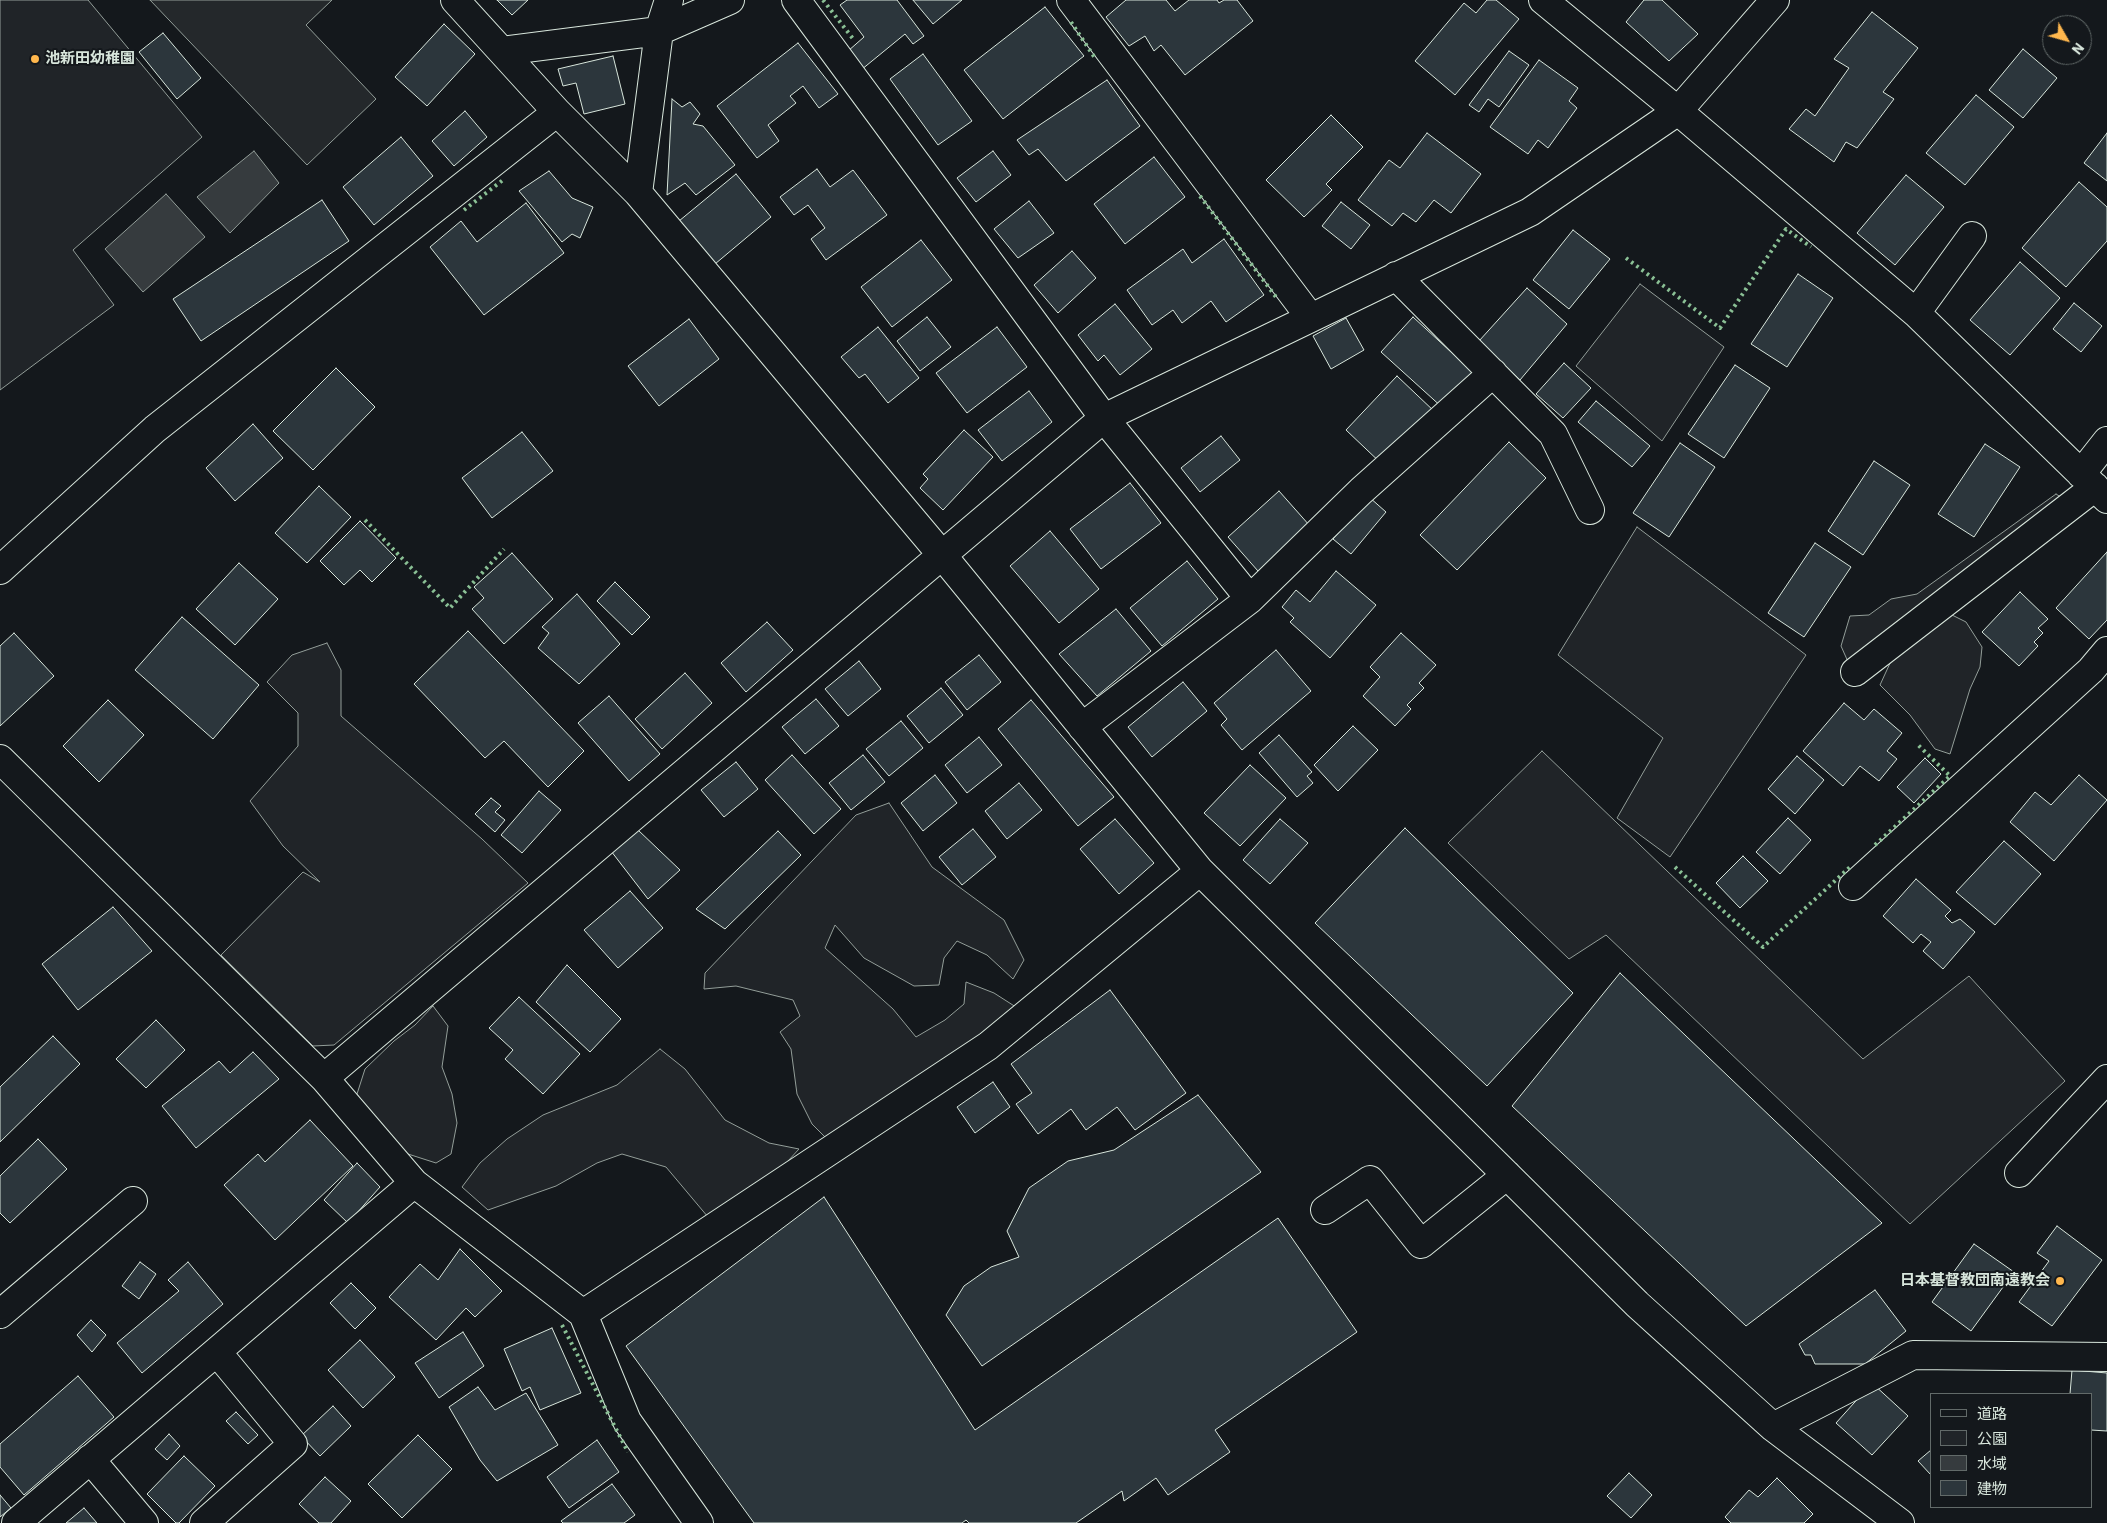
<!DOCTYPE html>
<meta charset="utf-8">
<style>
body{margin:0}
#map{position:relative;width:2107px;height:1523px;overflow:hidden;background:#14181c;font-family:"IBM Plex Sans","Noto Sans JP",sans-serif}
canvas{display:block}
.legend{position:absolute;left:1930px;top:1393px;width:162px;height:115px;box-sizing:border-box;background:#14181c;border:1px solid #626a69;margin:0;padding:6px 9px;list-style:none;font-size:15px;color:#d8e6dc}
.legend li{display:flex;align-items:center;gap:10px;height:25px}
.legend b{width:25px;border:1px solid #626a69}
.north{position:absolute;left:2042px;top:15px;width:50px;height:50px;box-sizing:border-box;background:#14181c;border:1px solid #626a69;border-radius:50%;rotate:128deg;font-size:14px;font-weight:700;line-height:20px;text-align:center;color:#d8e6dc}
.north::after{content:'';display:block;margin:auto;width:18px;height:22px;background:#ffb74d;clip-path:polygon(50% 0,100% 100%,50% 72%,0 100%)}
</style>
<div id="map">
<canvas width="2107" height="1523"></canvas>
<ul class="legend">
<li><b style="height:6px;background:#14181c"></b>道路</li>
<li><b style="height:14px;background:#202428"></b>公園</li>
<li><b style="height:14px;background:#363b3e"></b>水域</li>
<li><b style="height:14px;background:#2c363c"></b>建物</li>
</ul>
<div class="north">N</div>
</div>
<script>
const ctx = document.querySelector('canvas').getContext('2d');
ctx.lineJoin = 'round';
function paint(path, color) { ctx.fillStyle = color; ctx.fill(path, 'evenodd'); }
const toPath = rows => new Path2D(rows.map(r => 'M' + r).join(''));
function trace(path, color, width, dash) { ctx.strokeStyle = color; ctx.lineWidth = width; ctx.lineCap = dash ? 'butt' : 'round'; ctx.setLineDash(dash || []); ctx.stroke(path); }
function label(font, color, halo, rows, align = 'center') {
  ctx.font = font + ' "IBM Plex Sans","Noto Sans JP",sans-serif'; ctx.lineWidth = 4; ctx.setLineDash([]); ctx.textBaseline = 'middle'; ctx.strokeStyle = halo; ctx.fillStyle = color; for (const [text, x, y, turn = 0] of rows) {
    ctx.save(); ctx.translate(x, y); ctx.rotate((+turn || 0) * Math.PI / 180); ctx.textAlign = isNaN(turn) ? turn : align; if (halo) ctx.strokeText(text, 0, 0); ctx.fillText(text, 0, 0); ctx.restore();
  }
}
const green = toPath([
 [0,0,88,0,202,137,73,250,114,305,0,390,0,0],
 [1640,284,1724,347,1662,441,1576,366,1640,284],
 [2056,494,2067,501,1849,664,1841,646,1850,616,1869,615,1891,599,1917,594,2056,494],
 [1637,527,1806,655,1670,857,1617,818,1663,738,1558,655,1637,527],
 [1952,615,1966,622,1982,647,1980,667,1970,689,1950,754,1935,749,1910,715,1880,685,1891,661,1937,622,1952,615],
 [327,643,341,670,341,716,482,839,528,883,334,1045,313,1046,221,955,303,872,320,882,283,846,250,801,298,746,298,713,267,682,292,655,327,643],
 [1542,751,1863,1059,1969,976,2065,1081,1910,1224,1606,935,1569,959,1448,843,1542,751],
 [889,803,932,867,1004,920,1024,960,1013,979,987,955,957,941,944,958,939,985,914,986,864,958,835,925,825,948,893,1009,916,1037,945,1020,964,1004,966,982,994,993,1019,1009,828,1140,812,1124,797,1094,791,1049,780,1032,800,1016,793,1000,736,986,704,989,705,973,856,815,889,803],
 [433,1006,448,1026,442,1067,452,1094,457,1123,451,1154,436,1163,408,1154,384,1134,367,1113,357,1094,365,1069,394,1041,415,1025,433,1006],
 [660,1049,685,1069,725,1120,769,1143,799,1149,765,1186,708,1217,666,1167,622,1154,597,1163,556,1186,488,1210,462,1187,480,1163,507,1139,543,1115,617,1085,660,1049]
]);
const parking = toPath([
 [150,0,332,0,306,25,376,99,307,165,150,0]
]);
const water = toPath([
 [254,151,279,183,230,233,197,197,254,151],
 [166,194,205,237,143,292,105,249,166,194]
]);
const building = toPath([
 [497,0,528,0,512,15,497,0],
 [847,0,897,0,924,36,913,44,905,34,861,70,848,51,864,37,840,5,847,0],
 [913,0,962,0,933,24,913,0],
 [1126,0,1166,0,1175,11,1189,0,1217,0,1219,3,1224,0,1237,0,1253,21,1185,75,1161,45,1154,51,1145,36,1129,46,1106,17,1126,0],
 [1487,0,1496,0,1519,19,1455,95,1415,61,1464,3,1476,13,1487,0],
 [1644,0,1662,0,1698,34,1669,61,1626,22,1644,0],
 [1045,7,1084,56,1003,119,964,70,1045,7],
 [1872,12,1918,48,1883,92,1894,99,1857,148,1846,142,1834,162,1789,129,1806,109,1815,116,1849,68,1834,59,1872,12],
 [444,24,475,54,427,106,395,77,444,24],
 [163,33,201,78,177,99,139,52,163,33],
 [798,43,838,94,819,108,803,86,790,96,796,103,768,125,779,141,757,158,717,106,798,43],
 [2023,49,2057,78,2023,118,1989,90,2023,49],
 [1509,51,1529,65,1499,107,1488,99,1479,112,1469,105,1509,51],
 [923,54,972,121,938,145,890,79,923,54],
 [613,56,625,104,584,114,576,83,563,86,558,69,613,56],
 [1539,60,1578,88,1569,101,1577,108,1548,148,1538,140,1528,154,1490,127,1539,60],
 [1107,80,1140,126,1066,181,1038,149,1029,155,1017,140,1107,80],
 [1976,95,2014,127,1965,185,1926,153,1976,95],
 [672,99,682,107,690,102,700,114,693,124,703,126,735,165,696,195,685,183,667,195,672,99],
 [465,111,487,137,454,166,432,141,465,111],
 [1331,115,1363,147,1326,184,1332,190,1304,217,1266,180,1331,115],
 [1427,133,1481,174,1451,213,1434,200,1416,222,1403,213,1392,226,1358,200,1389,160,1400,168,1427,133],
 [2107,133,2107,181,2084,163,2107,133],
 [401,137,433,176,374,225,343,187,401,137],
 [993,151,1011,175,976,202,957,178,993,151],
 [1154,157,1185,197,1125,244,1094,204,1154,157],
 [817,169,830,187,853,170,887,215,826,260,811,239,825,228,808,205,794,215,780,197,817,169],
 [549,171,572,198,593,207,580,238,572,234,562,242,519,191,549,171],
 [736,174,771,217,715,264,679,221,736,174],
 [1906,175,1944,207,1895,265,1857,233,1906,175],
 [2079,182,2107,207,2107,241,2066,287,2022,248,2079,182],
 [322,200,349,241,201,341,173,299,322,200],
 [1029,201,1054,233,1018,258,994,229,1029,201],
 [1341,202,1370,225,1351,249,1322,226,1341,202],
 [526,203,564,253,484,315,430,247,461,221,477,242,526,203],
 [1573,230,1610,259,1569,309,1533,280,1573,230],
 [1224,239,1264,295,1226,322,1211,301,1182,323,1173,310,1152,325,1127,290,1183,249,1192,263,1224,239],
 [921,240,952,280,892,327,861,287,921,240],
 [1072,251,1096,278,1058,313,1034,285,1072,251],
 [2020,262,2060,298,2010,355,1970,320,2020,262],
 [1798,274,1833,298,1787,367,1751,344,1798,274],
 [1527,288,1567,324,1520,380,1479,341,1527,288],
 [2074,303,2102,326,2081,352,2053,329,2074,303],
 [1115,304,1152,349,1120,375,1104,355,1098,361,1078,335,1115,304],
 [927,317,951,347,920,371,897,341,927,317],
 [1413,317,1476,375,1444,409,1381,352,1413,317],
 [1346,318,1364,350,1331,369,1313,336,1346,318],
 [689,319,719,359,659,406,628,366,689,319],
 [878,327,919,378,888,403,865,374,859,378,841,357,878,327],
 [997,327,1027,367,967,413,936,373,997,327],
 [1564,363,1591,388,1563,418,1536,394,1564,363],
 [1735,365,1770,388,1724,458,1688,434,1735,365],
 [336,368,375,407,313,470,273,431,336,368],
 [1397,376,1436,413,1385,467,1346,430,1397,376],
 [1029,391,1052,422,1002,461,978,430,1029,391],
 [1596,401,1650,446,1632,467,1578,422,1596,401],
 [253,424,283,458,235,501,206,468,253,424],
 [964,430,993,457,943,510,920,488,928,479,923,474,964,430],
 [522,432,553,471,492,518,462,478,522,432],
 [1221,436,1240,460,1200,492,1181,468,1221,436],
 [1509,442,1546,478,1457,570,1420,535,1509,442],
 [1680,443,1715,467,1669,537,1633,513,1680,443],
 [1985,444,2020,467,1974,537,1938,514,1985,444],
 [1874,461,1910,485,1863,555,1828,531,1874,461],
 [1130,483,1161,523,1101,569,1070,529,1130,483],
 [319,486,351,517,307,563,275,533,319,486],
 [1279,491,1310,526,1258,571,1228,537,1279,491],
 [1369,497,1386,512,1351,554,1333,539,1369,497],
 [360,521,396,558,372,582,360,570,344,585,320,561,360,521],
 [1050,531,1099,589,1059,623,1010,566,1050,531],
 [1815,543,1851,567,1804,637,1768,613,1815,543],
 [2107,552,2107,620,2089,639,2056,608,2107,552],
 [512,553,553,599,504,644,472,609,484,598,474,587,512,553],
 [1187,561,1218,599,1162,646,1130,608,1187,561],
 [239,563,278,599,235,645,196,609,239,563],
 [1336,571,1376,605,1330,658,1290,622,1294,618,1282,607,1296,590,1310,602,1336,571],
 [615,582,650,617,632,635,597,601,615,582],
 [2020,592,2048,619,2038,628,2043,633,2034,642,2038,646,2019,666,1982,632,2020,592],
 [577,594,620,644,579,684,538,648,549,633,542,627,577,594],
 [1116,609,1151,651,1097,696,1059,654,1116,609],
 [182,617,259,685,213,739,135,670,182,617],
 [767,622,793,650,746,692,721,663,767,622],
 [468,631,584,751,548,787,504,741,485,758,414,684,468,631],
 [14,633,54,676,0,726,0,646,14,633],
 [1401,633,1436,665,1419,683,1424,688,1407,705,1411,709,1395,726,1363,696,1380,677,1370,667,1401,633],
 [1276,650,1311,691,1242,750,1221,725,1227,719,1214,703,1276,650],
 [979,655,1001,682,967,710,945,682,979,655],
 [859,661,881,689,848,716,825,689,859,661],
 [685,673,712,703,662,749,635,719,685,673],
 [1183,682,1207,711,1152,757,1128,727,1183,682],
 [941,688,963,715,929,743,907,716,941,688],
 [609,696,660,754,629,781,578,723,609,696],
 [816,699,839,726,805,754,782,727,816,699],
 [108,700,144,735,99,782,63,746,108,700],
 [1031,700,1114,797,1078,826,998,729,1031,700],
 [1844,703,1864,720,1874,709,1902,733,1887,751,1897,759,1879,781,1860,766,1843,786,1803,751,1844,703],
 [901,721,923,748,889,776,866,749,901,721],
 [1353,726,1378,750,1338,791,1314,765,1353,726],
 [1279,735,1312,772,1307,776,1313,783,1297,797,1259,753,1279,735],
 [979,737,1002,765,967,793,945,765,979,737],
 [792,755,841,809,814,834,765,780,792,755],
 [863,755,885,782,851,810,829,783,863,755],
 [1797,756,1824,780,1795,814,1768,789,1797,756],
 [1925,758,1941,774,1914,803,1897,787,1925,758],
 [736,762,758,789,724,817,701,790,736,762],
 [1250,765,1286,798,1240,846,1204,813,1250,765],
 [935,775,957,803,923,831,901,803,935,775],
 [2079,775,2107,800,2054,861,2010,822,2035,792,2051,805,2079,775],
 [1019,783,1042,810,1007,839,985,811,1019,783],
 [539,791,561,810,522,853,501,835,539,791],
 [491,798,501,806,495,812,505,820,495,832,475,814,491,798],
 [1788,818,1811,840,1780,874,1756,852,1788,818],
 [1115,819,1154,863,1119,894,1080,849,1115,819],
 [1280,819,1308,843,1270,884,1243,860,1280,819],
 [1405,828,1573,993,1487,1086,1315,923,1405,828],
 [973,829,996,857,962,885,939,857,973,829],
 [638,830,680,870,648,899,611,851,638,830],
 [778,831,801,855,725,929,696,909,778,831],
 [2004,841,2041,874,1995,925,1956,892,2004,841],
 [1743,856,1768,881,1740,908,1716,883,1743,856],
 [1916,879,1951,910,1945,916,1952,923,1960,919,1975,932,1943,969,1923,951,1931,942,1921,934,1913,943,1883,916,1916,879],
 [630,891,663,928,618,968,584,930,630,891],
 [113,907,152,951,78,1010,42,964,113,907],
 [567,965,621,1019,590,1052,536,1002,567,965],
 [1620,973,1882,1223,1746,1326,1512,1106,1620,973],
 [1110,990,1186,1093,1135,1130,1117,1107,1086,1130,1071,1109,1038,1134,1016,1104,1032,1093,1011,1064,1110,990],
 [519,997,580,1054,543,1094,505,1059,513,1050,489,1028,519,997],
 [156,1020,185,1050,146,1088,116,1059,156,1020],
 [53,1036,80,1064,0,1142,0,1087,53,1036],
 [253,1052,279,1079,196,1148,162,1106,219,1061,230,1073,253,1052],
 [993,1082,1010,1107,975,1133,957,1107,993,1082],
 [1198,1095,1261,1172,982,1366,946,1315,964,1286,991,1267,1019,1257,1007,1231,1029,1188,1068,1161,1114,1150,1198,1095],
 [310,1120,353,1166,275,1240,224,1185,258,1154,265,1162,310,1120],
 [38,1139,67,1169,10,1223,0,1213,0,1176,38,1139],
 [357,1163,380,1187,348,1223,324,1200,357,1163],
 [824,1197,975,1430,1278,1218,1357,1332,1215,1430,1230,1452,1168,1495,1156,1478,1124,1501,1122,1491,1076,1523,969,1523,966,1520,962,1523,754,1523,626,1346,824,1197],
 [2057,1226,2102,1260,2052,1326,2019,1302,2049,1261,2037,1253,2057,1226],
 [1974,1244,2014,1272,1971,1331,1932,1302,1974,1244],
 [460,1249,502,1291,475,1317,466,1308,436,1340,389,1297,420,1264,438,1280,460,1249],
 [140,1262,156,1274,139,1299,122,1286,140,1262],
 [188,1262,223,1304,142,1373,117,1343,179,1291,168,1280,188,1262],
 [351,1283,376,1308,355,1329,330,1303,351,1283],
 [1875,1290,1906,1331,1865,1364,1815,1364,1811,1355,1805,1355,1799,1344,1875,1290],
 [91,1320,106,1335,92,1352,77,1335,91,1320],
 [552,1328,581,1393,540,1410,530,1387,522,1391,504,1349,552,1328],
 [463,1332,484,1366,439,1398,415,1363,463,1332],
 [360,1340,395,1377,363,1408,328,1370,360,1340],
 [2072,1370,2107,1373,2107,1431,2091,1430,2091,1394,2070,1394,2072,1370],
 [78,1376,114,1417,24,1495,0,1467,0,1444,78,1376],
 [1872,1383,1908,1416,1872,1455,1836,1423,1872,1383],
 [478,1387,495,1410,526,1393,558,1445,497,1481,480,1460,449,1407,478,1387],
 [333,1406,351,1426,320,1456,301,1436,333,1406],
 [236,1412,258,1435,248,1444,226,1421,236,1412],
 [169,1434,180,1446,167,1460,155,1449,169,1434],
 [418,1435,452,1469,402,1518,368,1484,418,1435],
 [597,1440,619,1472,569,1508,547,1477,597,1440],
 [1931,1450,1931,1475,1918,1461,1931,1450],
 [184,1456,215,1486,179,1523,176,1523,147,1494,184,1456],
 [1629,1473,1652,1495,1631,1518,1607,1496,1629,1473],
 [325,1477,351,1501,331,1523,319,1523,299,1504,325,1477],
 [1777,1478,1813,1514,1804,1523,1731,1523,1725,1517,1749,1490,1758,1497,1777,1478],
 [612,1484,635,1515,624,1523,563,1523,561,1521,612,1484],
 [0,1495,11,1508,0,1517,0,1495],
 [84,1508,97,1523,66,1523,84,1508]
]);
const minor = toPath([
 [455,0,557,112,638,193,942,555,1200,871,1637,1304,1773,1427,1900,1523],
 [796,0,1104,418,1250,599,1082,727],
 [1071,0,1310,317],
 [1543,0,1678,111,1916,313,2107,499],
 [502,51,659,31,730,0],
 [638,193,659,31,669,0],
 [1396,276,1553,434,1590,510],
 [1916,313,1972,236],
 [2081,474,2107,441],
 [0,570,155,429,557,112],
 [1250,599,1361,491,1493,373],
 [1855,672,2095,487],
 [0,759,324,1078,414,1183,583,1314,988,1046,1200,871],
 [1853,886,2091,670,2107,651],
 [324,1078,1104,418,1530,212,1678,111,1775,0],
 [2019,1173,2107,1079],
 [1325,1210,1370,1180,1421,1244,1507,1175],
 [0,1314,133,1201],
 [583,1314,627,1421,699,1523],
 [1773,1427,1913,1355,2107,1357],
 [90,1459,144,1523],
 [16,1523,414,1183],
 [204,1523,293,1444,217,1352]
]);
const hedge = toPath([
 [823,0,854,40],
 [1071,22,1095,58],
 [1200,196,1276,297],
 [464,210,503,180],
 [1626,258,1720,328,1786,229,1811,247],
 [365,520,450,608,504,549],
 [1875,845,1950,776,1917,744],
 [1675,867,1763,947,1850,867],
 [562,1325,628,1452]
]);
const markers = [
 [35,59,5,"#ffb74d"],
 [2060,1281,5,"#ffb74d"]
];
const poiNames = [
 ["池新田幼稚園",45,59],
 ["日本基督教団南遠教会",2050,1281,"right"]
];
paint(green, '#202428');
trace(green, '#939e99', 1);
paint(parking, '#24282b');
trace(parking, '#939e99', 1);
paint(water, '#363b3e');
trace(water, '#939e99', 1);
paint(building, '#2c363c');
trace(building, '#d8e6dc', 1);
trace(minor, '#d8e6dc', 30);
trace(minor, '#14181c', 28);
trace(hedge, '#8ac095', 4, [2.5, 4]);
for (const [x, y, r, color] of markers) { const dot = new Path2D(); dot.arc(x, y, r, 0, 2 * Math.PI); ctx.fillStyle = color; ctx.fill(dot); trace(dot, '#14181c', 2); }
label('bold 15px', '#d8e6dc', '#14181c', poiNames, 'left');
</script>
